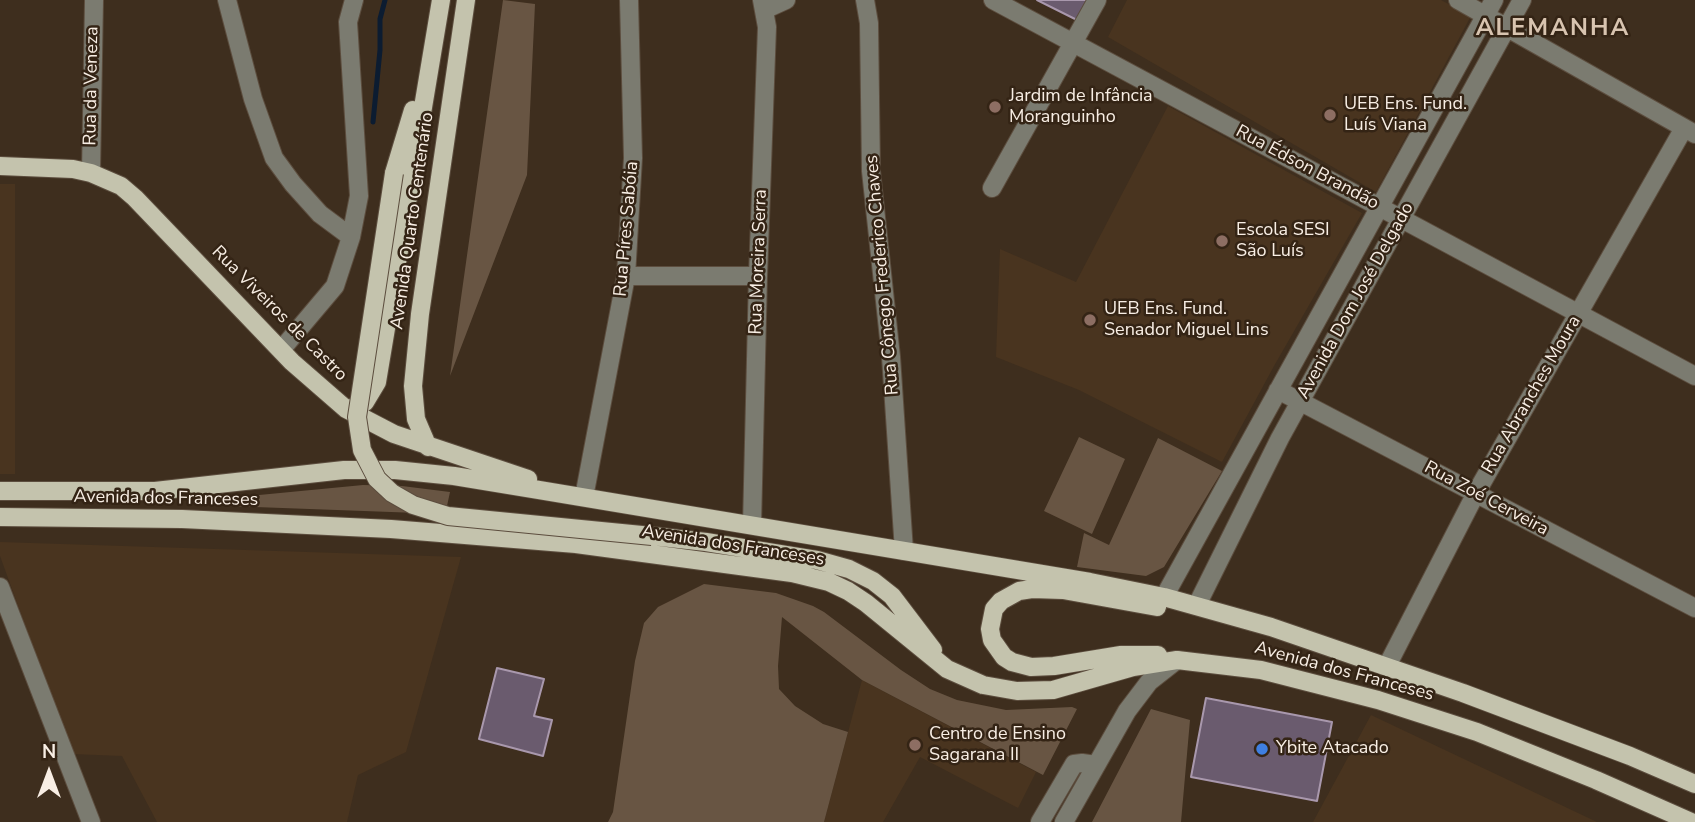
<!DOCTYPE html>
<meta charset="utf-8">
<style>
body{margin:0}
#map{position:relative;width:1695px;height:822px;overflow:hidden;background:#3e2e1e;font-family:"Nunito Sans",sans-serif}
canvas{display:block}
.north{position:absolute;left:14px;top:738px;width:70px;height:70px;-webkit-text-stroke:5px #342415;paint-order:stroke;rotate:0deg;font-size:19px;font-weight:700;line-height:28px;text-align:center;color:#f8eee4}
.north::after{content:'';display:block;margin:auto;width:24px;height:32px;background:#f8eee4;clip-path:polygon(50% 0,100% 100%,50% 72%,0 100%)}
</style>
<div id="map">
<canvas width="1695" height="822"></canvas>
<div class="north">N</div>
</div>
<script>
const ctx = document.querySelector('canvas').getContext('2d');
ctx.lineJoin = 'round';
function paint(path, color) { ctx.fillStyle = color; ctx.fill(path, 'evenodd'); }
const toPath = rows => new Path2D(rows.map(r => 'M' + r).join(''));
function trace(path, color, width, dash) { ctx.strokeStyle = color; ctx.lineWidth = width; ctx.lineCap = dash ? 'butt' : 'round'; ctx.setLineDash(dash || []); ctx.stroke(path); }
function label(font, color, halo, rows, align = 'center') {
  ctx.font = font + ' "Nunito Sans",sans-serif'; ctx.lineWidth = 5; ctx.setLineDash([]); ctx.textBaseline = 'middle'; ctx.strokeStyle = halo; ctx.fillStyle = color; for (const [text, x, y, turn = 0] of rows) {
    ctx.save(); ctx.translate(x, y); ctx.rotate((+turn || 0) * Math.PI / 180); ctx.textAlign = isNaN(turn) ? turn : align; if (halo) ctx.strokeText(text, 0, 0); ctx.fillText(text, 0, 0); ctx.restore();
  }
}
const built = toPath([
 [1127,0,1441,0,1471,16,1376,192,1108,37],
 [1168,106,1362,213,1274,366,1222,462,1079,390,996,357,1000,249,1076,282],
 [0,184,15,184,15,474,0,474],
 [0,542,461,557,406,752,358,775,347,822,157,822,122,756,72,754,0,556],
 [862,680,1036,772,1018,808,920,757,883,822,824,822],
 [1371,715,1597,822,1313,822]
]);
const green = toPath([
 [503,0,535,4,527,175,450,376],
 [1079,437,1125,459,1092,534,1044,511],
 [1158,438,1222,471,1164,567,1146,576,1077,567,1084,533,1109,545],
 [363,485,402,486,450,492,447,506,418,513,228,506,228,498],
 [704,584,776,593,813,606,824,612,901,670,930,689,957,700,1006,710,1072,707,1077,709,1043,775,862,680,782,617,778,666,779,689,795,706,823,724,848,732,824,822,608,822,613,812,635,661,644,623,658,607],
 [1151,709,1190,720,1181,822,1092,822]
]);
const stream = toPath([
 [373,122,380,50,380,19,385,0]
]);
const building = toPath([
 [1037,0,1094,0,1083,23,1037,0],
 [497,668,544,679,534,716,552,720,543,756,479,739,497,668],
 [1206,698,1332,722,1317,801,1191,777,1206,698]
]);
const minor = toPath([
 [227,0,253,99,274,158,293,184,320,214,351,237],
 [865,0,869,23,871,171,891,357,904,551],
 [993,0,1695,376],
 [1458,0,1695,134],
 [764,10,786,0],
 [91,173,94,0],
 [992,188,1097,0],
 [626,276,758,276],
 [281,350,335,286,351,237,359,196,348,22,354,0],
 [1278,390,1695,608],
 [584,497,626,276,633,158,629,0],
 [752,525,758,276,767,27,762,0],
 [0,587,91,822],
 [1164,597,1494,0],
 [1197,605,1280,438,1522,0],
 [1387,666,1476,493,1684,128],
 [1040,822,1074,764,1082,763,1096,765],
 [1064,822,1127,711,1149,682,1177,660]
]);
const major = toPath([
 [0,166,73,169,91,173,121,186,135,198,292,362,346,409,394,434,528,479],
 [394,173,413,110],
 [350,409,365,402,377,382,441,0],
 [428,447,416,419,413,386,420,314,466,0],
 [0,491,155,491,344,470,395,470,454,476,539,490,1090,582,1164,597,1271,627,1463,693,1630,756,1695,784],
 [0,517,182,519,391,529,576,544,792,573,829,582,848,591,866,603,947,669,983,685,1017,691,1053,690,1133,667,1177,660,1261,670,1378,700,1477,732,1596,780,1691,822],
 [652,536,706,542,817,560,849,569,873,581,892,596,933,650],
 [1157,607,1063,590,1032,589,1019,591,1001,601,994,609,990,629,992,640,1004,657,1012,662,1031,667,1054,666,1121,655,1158,655]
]);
const majorBridge = toPath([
 [394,173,357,417,362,450,377,479,392,493,413,505,448,516,652,536]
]);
const markers = [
 [995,107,7,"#8d6e63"],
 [1330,115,7,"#8d6e63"],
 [1222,241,7,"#8d6e63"],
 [1090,320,7,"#8d6e63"],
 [915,745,7,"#8d6e63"],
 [1262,749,7,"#3f7fe0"]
];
const streetNames = [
 ["Rua da Veneza",92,86,-89],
 ["Rua Édson Brandão",1307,168,28],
 ["Avenida Quarto Centenário",413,221,-82],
 ["Rua Píres Sabóia",627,229,-85],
 ["Rua Moreira Serra",759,262,-88],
 ["Rua Cônego Frederico Chaves",883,275,-95],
 ["Avenida Dom José Delgado",1356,301,-61],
 ["Rua Viveiros de Castro",279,314,45],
 ["Rua Abranches Moura",1532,395,-60],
 ["Avenida dos Franceses",166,499,1],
 ["Rua Zoé Cerveira",1486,499,28],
 ["Avenida dos Franceses",733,546,9],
 ["Avenida dos Franceses",1344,672,15]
];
const poiNames = [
 ["Jardim de Infância",1009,97],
 ["Moranguinho",1009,118],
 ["UEB Ens. Fund.",1344,105],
 ["Luís Viana",1344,126],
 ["Escola SESI",1236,231],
 ["São Luís",1236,252],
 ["UEB Ens. Fund.",1104,310],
 ["Senador Miguel Lins",1104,331],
 ["Centro de Ensino",929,735],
 ["Sagarana II",929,756],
 ["Ybite Atacado",1276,749]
];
const districtNames = [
 ["ALEMANHA",1553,29]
];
paint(built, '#49341f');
paint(green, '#685543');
trace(stream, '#0c1c31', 5);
paint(building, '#6a5b6e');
trace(building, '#a998ad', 2);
trace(minor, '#5c4d3e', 20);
trace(major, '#5c4d3e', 20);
trace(minor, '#7b7b70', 18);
trace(major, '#c4c3ad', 18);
trace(majorBridge, '#5c4d3e', 20, []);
trace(majorBridge, '#c4c3ad', 18);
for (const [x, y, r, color] of markers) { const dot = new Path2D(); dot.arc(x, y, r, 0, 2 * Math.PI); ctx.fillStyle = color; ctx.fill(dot); trace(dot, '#342415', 2.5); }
label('18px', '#f8eee4', '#342415', streetNames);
label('18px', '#f8eee4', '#342415', poiNames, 'left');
ctx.letterSpacing = '2px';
label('bold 24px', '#d8c4b0', '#342415', districtNames);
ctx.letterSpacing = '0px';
</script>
